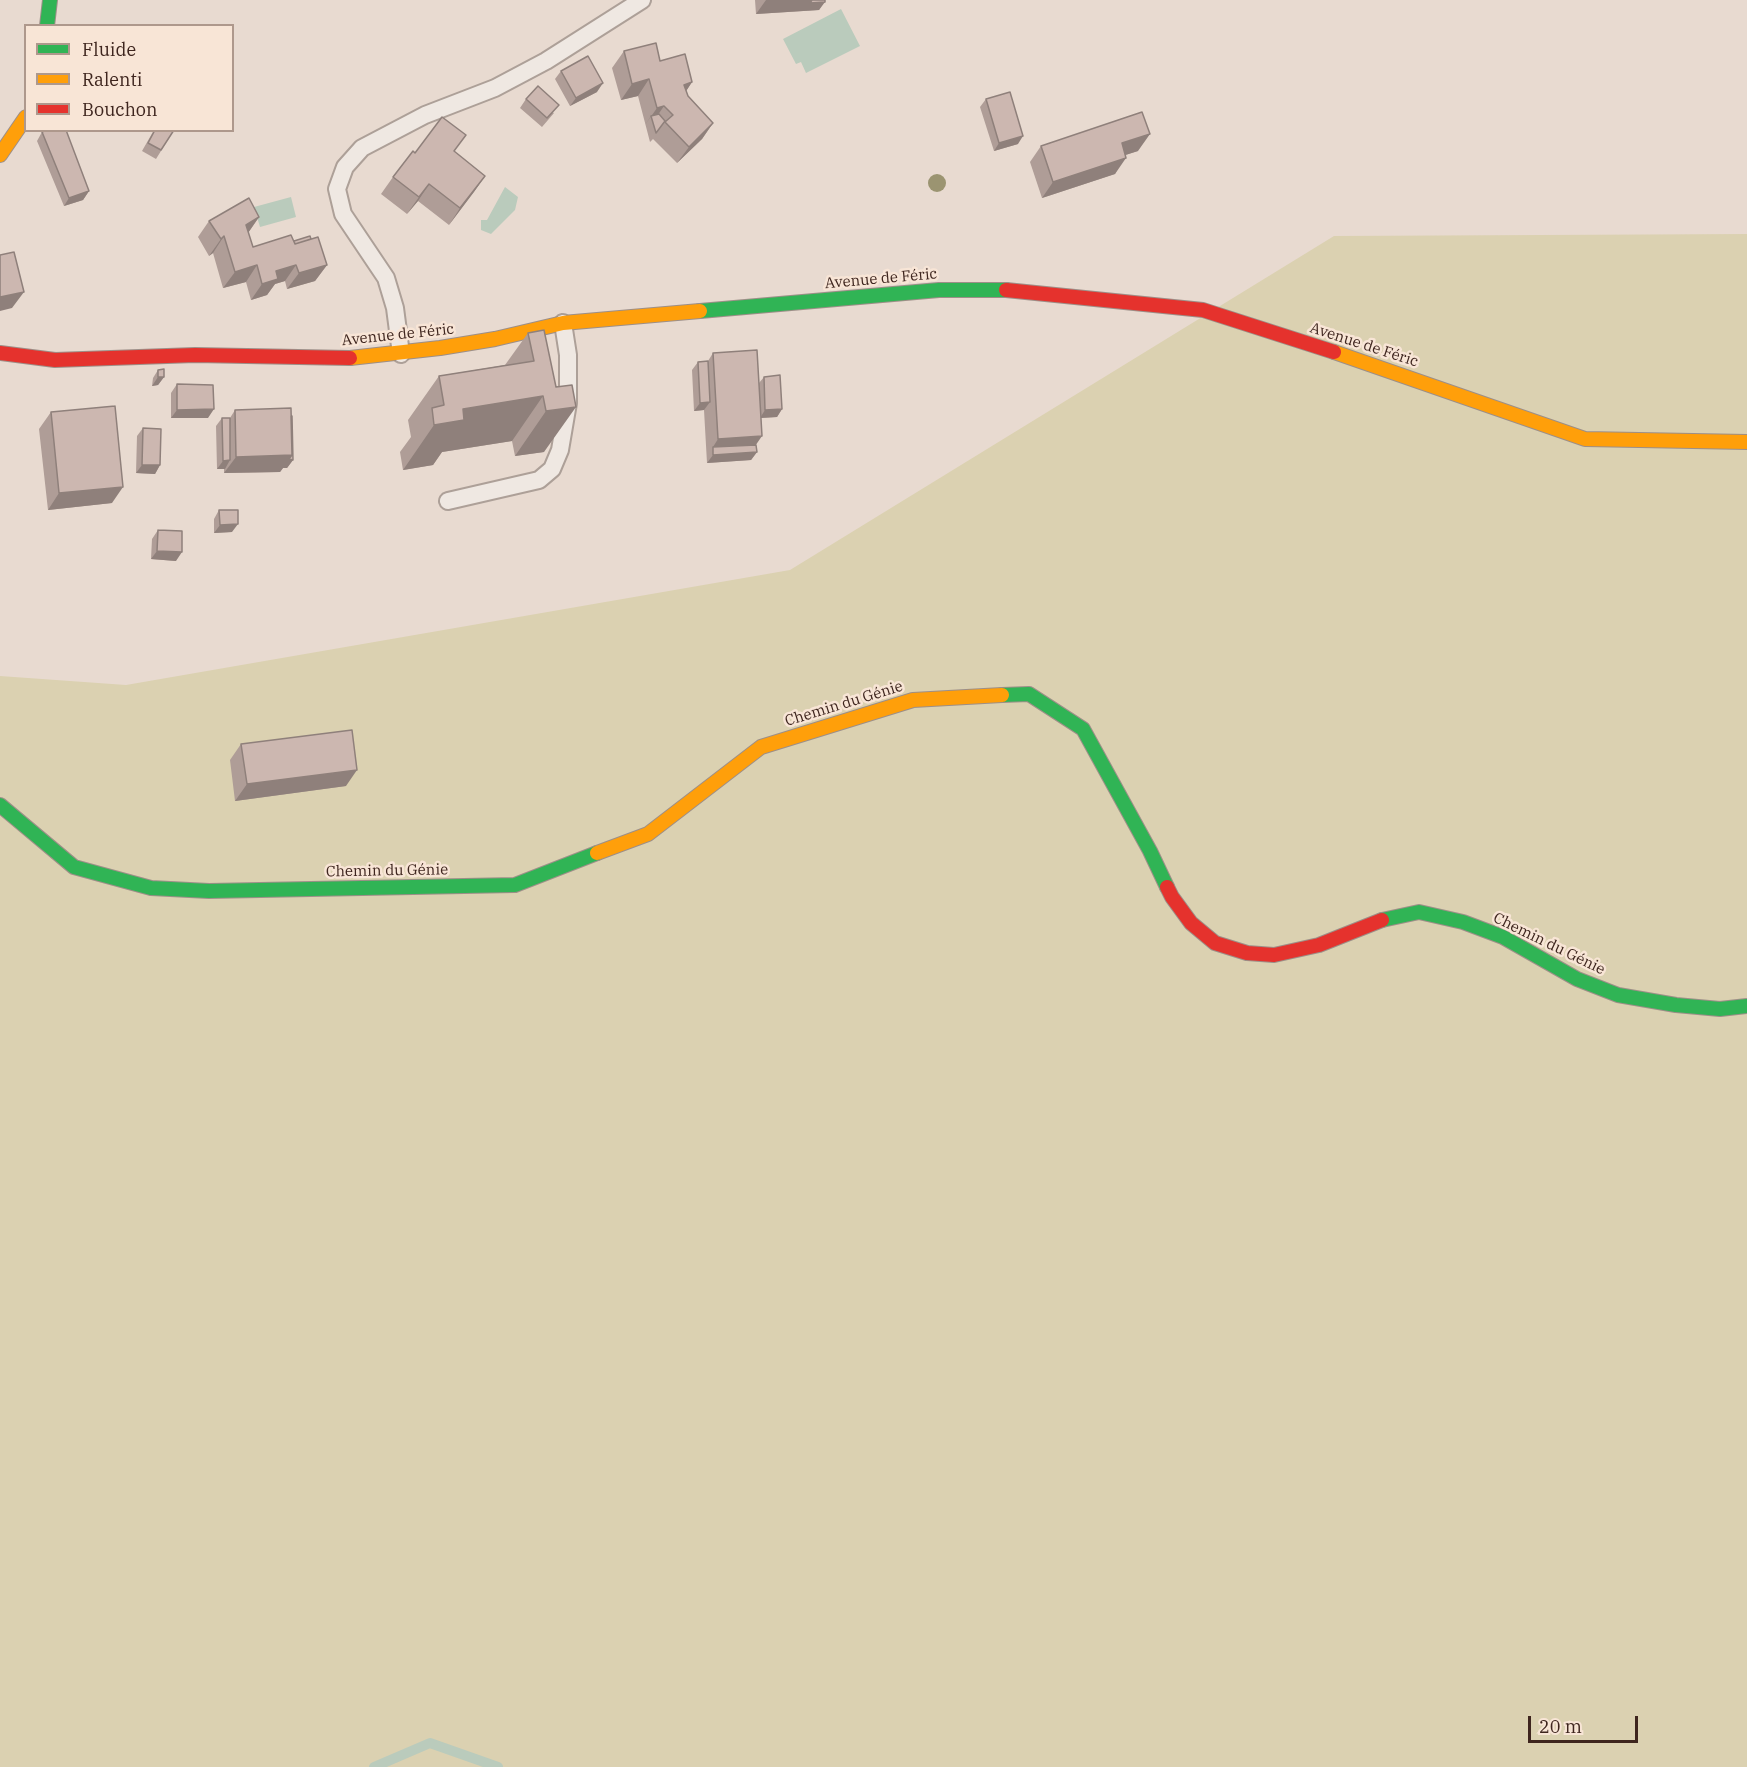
<!DOCTYPE html>
<meta charset="utf-8">
<style>
body{margin:0}
#map{position:relative;width:1747px;height:1767px;overflow:hidden;background:#e8dad0;font-family:"IBM Plex Serif",serif}
canvas{display:block}
.legend{position:absolute;left:24px;top:24px;width:210px;height:108px;box-sizing:border-box;background:#f8e5d6;border:2px solid #ae988c;margin:0;padding:8px 10px;list-style:none;font-size:18px;color:#3e251e}
.legend li{display:flex;align-items:center;gap:12px;height:30px}
.legend b{width:30px;border:2px solid #ae988c}
.scale{position:absolute;left:1528px;top:1716px;width:110px;height:27px;box-sizing:border-box;border:3px solid #3e251e;border-top:0;padding-left:8px;font-size:18px;line-height:21px;white-space:nowrap;color:#3e251e;-webkit-text-stroke:4px #f8e5d6;paint-order:stroke}
</style>
<div id="map">
<canvas width="1747" height="1767"></canvas>
<ul class="legend">
<li><b style="height:8px;background:#30b455"></b>Fluide</li>
<li><b style="height:8px;background:#ff9f0a"></b>Ralenti</li>
<li><b style="height:8px;background:#e5322d"></b>Bouchon</li>
</ul>
<div class="scale">20 m</div>
</div>
<script>
const ctx = document.querySelector('canvas').getContext('2d');
ctx.lineJoin = 'round';
function paint(path, color) { ctx.fillStyle = color; ctx.fill(path, 'evenodd'); }
const toPath = rows => new Path2D(rows.map(r => 'M' + r).join(''));
function trace(path, color, width, dash) { ctx.strokeStyle = color; ctx.lineWidth = width; ctx.lineCap = dash ? 'butt' : 'round'; ctx.setLineDash(dash || []); ctx.stroke(path); }
function label(font, color, halo, rows, align = 'center') {
  ctx.font = font + ' "IBM Plex Serif",serif'; ctx.lineWidth = 5; ctx.setLineDash([]); ctx.textBaseline = 'middle'; ctx.strokeStyle = halo; ctx.fillStyle = color; for (const [text, x, y, turn = 0] of rows) {
    ctx.save(); ctx.translate(x, y); ctx.rotate((+turn || 0) * Math.PI / 180); ctx.textAlign = isNaN(turn) ? turn : align; if (halo) ctx.strokeText(text, 0, 0); ctx.fillText(text, 0, 0); ctx.restore();
  }
}
const green = toPath([
 [1747,234,1747,1767,0,1767,0,676,126,685,790,570,1334,236]
]);
const water = toPath([
 [841,9,860,46,806,73,801,62,796,64,783,39],
 [505,187,518,197,515,210,491,234,481,230,481,220,487,220],
 [291,197,296,217,260,227,254,207]
]);
const stream = toPath([
 [374,1767,430,1743,498,1767]
]);
const lane = toPath([
 [401,354,395,308,386,278,343,214,337,189,345,167,362,148,425,115,495,88,546,61,642,0],
 [448,501,539,480,552,469,560,450,568,403,568,355,563,323]
]);
const fast = toPath([
 [47,26,50,0],
 [700,311,939,290,1006,290],
 [1002,695,1029,694,1083,729,1150,851,1167,887],
 [0,805,74,867,151,888,209,891,515,885,597,853],
 [1382,920,1419,912,1463,922,1503,937,1577,979,1618,995,1676,1005,1720,1009,1747,1006]
]);
const slow = toPath([
 [0,155,26,117],
 [1334,352,1585,439,1747,442],
 [350,358,440,348,495,339,563,323,700,311],
 [597,853,648,834,761,747,913,700,1002,695]
]);
const jam = toPath([
 [1006,290,1203,310,1334,352],
 [0,353,55,360,195,355,350,358],
 [1167,887,1172,897,1191,923,1215,943,1247,953,1274,955,1319,945,1382,920]
]);
const trees = [
 [937,183]
];
const wall = toPath([
 [755,0,825,0,819,10,756,14],
 [624,51,660,61,692,82,686,91,688,96,713,123,702,139,677,163,653,139,650,142,638,96,621,100,612,68],
 [561,71,597,92,570,106,555,79],
 [526,99,554,113,542,127,520,108],
 [986,99,1018,144,994,151,980,107],
 [154,130,174,130,156,159,142,151],
 [42,132,89,191,83,200,64,206,37,141],
 [1041,146,1138,151,1125,155,1115,174,1042,198,1030,162],
 [454,152,485,176,449,225,418,201,407,214,381,194,393,177,415,153],
 [259,217,248,233,253,247,294,241,327,265,315,281,287,289,285,281,275,284,267,295,251,300,246,282,223,288,213,253,209,256,198,237,209,221],
 [528,333,556,387,544,452,515,456,512,441,442,452,433,465,403,470,400,452,411,437,408,420,439,376,505,365],
 [713,353,759,383,764,377,782,409,777,417,761,418,756,445,757,452,751,460,707,463,704,410,694,411,692,370,698,362,708,361],
 [158,370,164,377,158,385,152,386,153,378],
 [177,384,208,418,171,418,171,393],
 [235,410,293,460,287,468,283,468,280,472,224,473,224,469,217,469,216,426,222,418,230,418],
 [51,412,112,503,48,510,39,429],
 [143,428,160,465,155,474,136,473,137,436],
 [219,510,232,532,214,533,214,519],
 [158,530,176,561,151,559,152,539],
 [241,744,346,786,235,801,230,760]
]);
const shadedWall = toPath([
 [766,0,812,0,825,2,819,10,756,14],
 [649,79,638,96,621,100,632,84],
 [692,82,681,99,684,85],
 [603,83,597,92,570,106,576,98],
 [664,106,653,122,651,116,645,125,657,108],
 [713,123,702,139,677,163,689,147],
 [1150,134,1138,151,1110,160,1122,143],
 [1023,136,1018,144,994,151,999,143],
 [1126,158,1115,174,1042,198,1053,182],
 [485,176,474,192,449,225,460,208],
 [429,184,418,201,407,214,419,197],
 [89,191,83,200,64,206,69,198],
 [259,217,248,233,246,225],
 [224,236,213,253,209,256,221,239],
 [257,265,246,282,223,288,235,272],
 [296,265,285,281,275,284,267,295,251,300,262,284,276,271],
 [327,265,315,281,287,289,299,273],
 [24,292,12,308,0,311,0,297],
 [158,377,164,377,158,385,152,386],
 [543,396,512,441,442,452,433,465,403,470,434,425,463,409],
 [710,402,704,410,694,411,700,403],
 [576,407,544,452,515,456,546,411],
 [214,409,208,418,171,418,177,410],
 [782,409,777,417,760,418,765,410],
 [762,436,751,452,757,452,751,460,707,463,713,455,713,447,718,439],
 [292,455,293,460,287,468,283,468,280,472,224,473,236,457],
 [230,460,225,469,217,469,223,461],
 [142,465,160,465,155,474,136,473],
 [123,487,112,503,48,510,59,493],
 [238,524,232,532,214,533,220,525],
 [157,551,182,552,176,561,151,559],
 [357,770,346,786,235,801,247,784]
]);
const building = toPath([
 [812,0,825,0,825,2,810,3,812,0],
 [656,43,660,61,685,54,692,82,684,85,688,96,713,123,689,147,665,122,673,115,664,106,657,108,649,79,632,84,624,51,656,43],
 [588,56,603,83,576,98,561,71,588,56],
 [538,86,559,105,547,118,526,99,538,86],
 [1010,92,1023,136,999,143,986,99,1010,92],
 [1142,112,1150,134,1122,143,1126,158,1053,182,1041,146,1142,112],
 [659,114,665,121,656,133,651,116,659,114],
 [442,117,466,135,454,151,485,176,460,208,429,184,419,197,393,177,413,151,415,153,442,117],
 [47,130,66,130,89,191,69,198,42,132,47,130],
 [155,130,174,130,161,150,148,143,155,130],
 [249,198,259,217,246,225,253,247,291,235,295,244,318,237,327,265,299,273,296,265,276,271,278,279,262,284,257,265,235,272,224,236,221,239,209,221,249,198],
 [310,236,311,239,295,244,294,241,310,236],
 [14,252,24,292,0,297,0,255,14,252],
 [544,330,556,387,572,385,576,407,546,411,543,396,463,409,464,420,434,425,432,408,444,405,439,376,534,361,528,333,544,330],
 [757,350,762,436,718,439,713,353,757,350],
 [708,361,710,402,700,403,698,362,708,361],
 [164,369,164,377,158,377,158,370,164,369],
 [780,375,782,409,765,410,764,377,780,375],
 [177,384,213,385,214,409,177,410,177,384],
 [115,406,123,487,59,493,51,412,115,406],
 [291,408,292,455,236,457,235,410,291,408],
 [291,416,292,416,293,460,289,459,292,455,291,416],
 [222,418,230,418,230,460,223,461,222,418],
 [143,428,161,429,160,465,142,465,143,428],
 [756,445,757,452,713,455,713,447,756,445],
 [219,510,238,510,238,524,220,525,219,510],
 [158,530,182,531,182,552,157,551,158,530],
 [352,730,357,770,247,784,241,744,352,730]
]);
const streetNames = [
 ["Avenue de Féric",881,279,-5],
 ["Avenue de Féric",398,335,-6],
 ["Avenue de Féric",1364,345,18],
 ["Chemin du Génie",844,704,-17],
 ["Chemin du Génie",387,871,-1],
 ["Chemin du Génie",1549,944,26]
];
paint(green, '#dbd1b1');
paint(water, '#bacbbc');
trace(stream, '#bacbbc', 10);
trace(lane, '#ada098', 20);
trace(fast, '#9d8f88', 16);
trace(slow, '#9d8f88', 16);
trace(jam, '#9d8f88', 16);
trace(lane, '#efe8e2', 16);
trace(fast, '#30b455', 14);
trace(slow, '#ff9f0a', 14);
trace(jam, '#e5322d', 14);
ctx.fillStyle = '#9b9471';
for (const [x, y] of trees) { ctx.beginPath(); ctx.arc(x, y, 9, 0, 2 * Math.PI); ctx.fill(); }
paint(wall, '#af9d97');
paint(shadedWall, '#8f807b');
paint(building, '#ccb7b0');
trace(building, '#8f807b', 1.5);
label('15px', '#3e251e', '#f8e5d6', streetNames);
</script>
